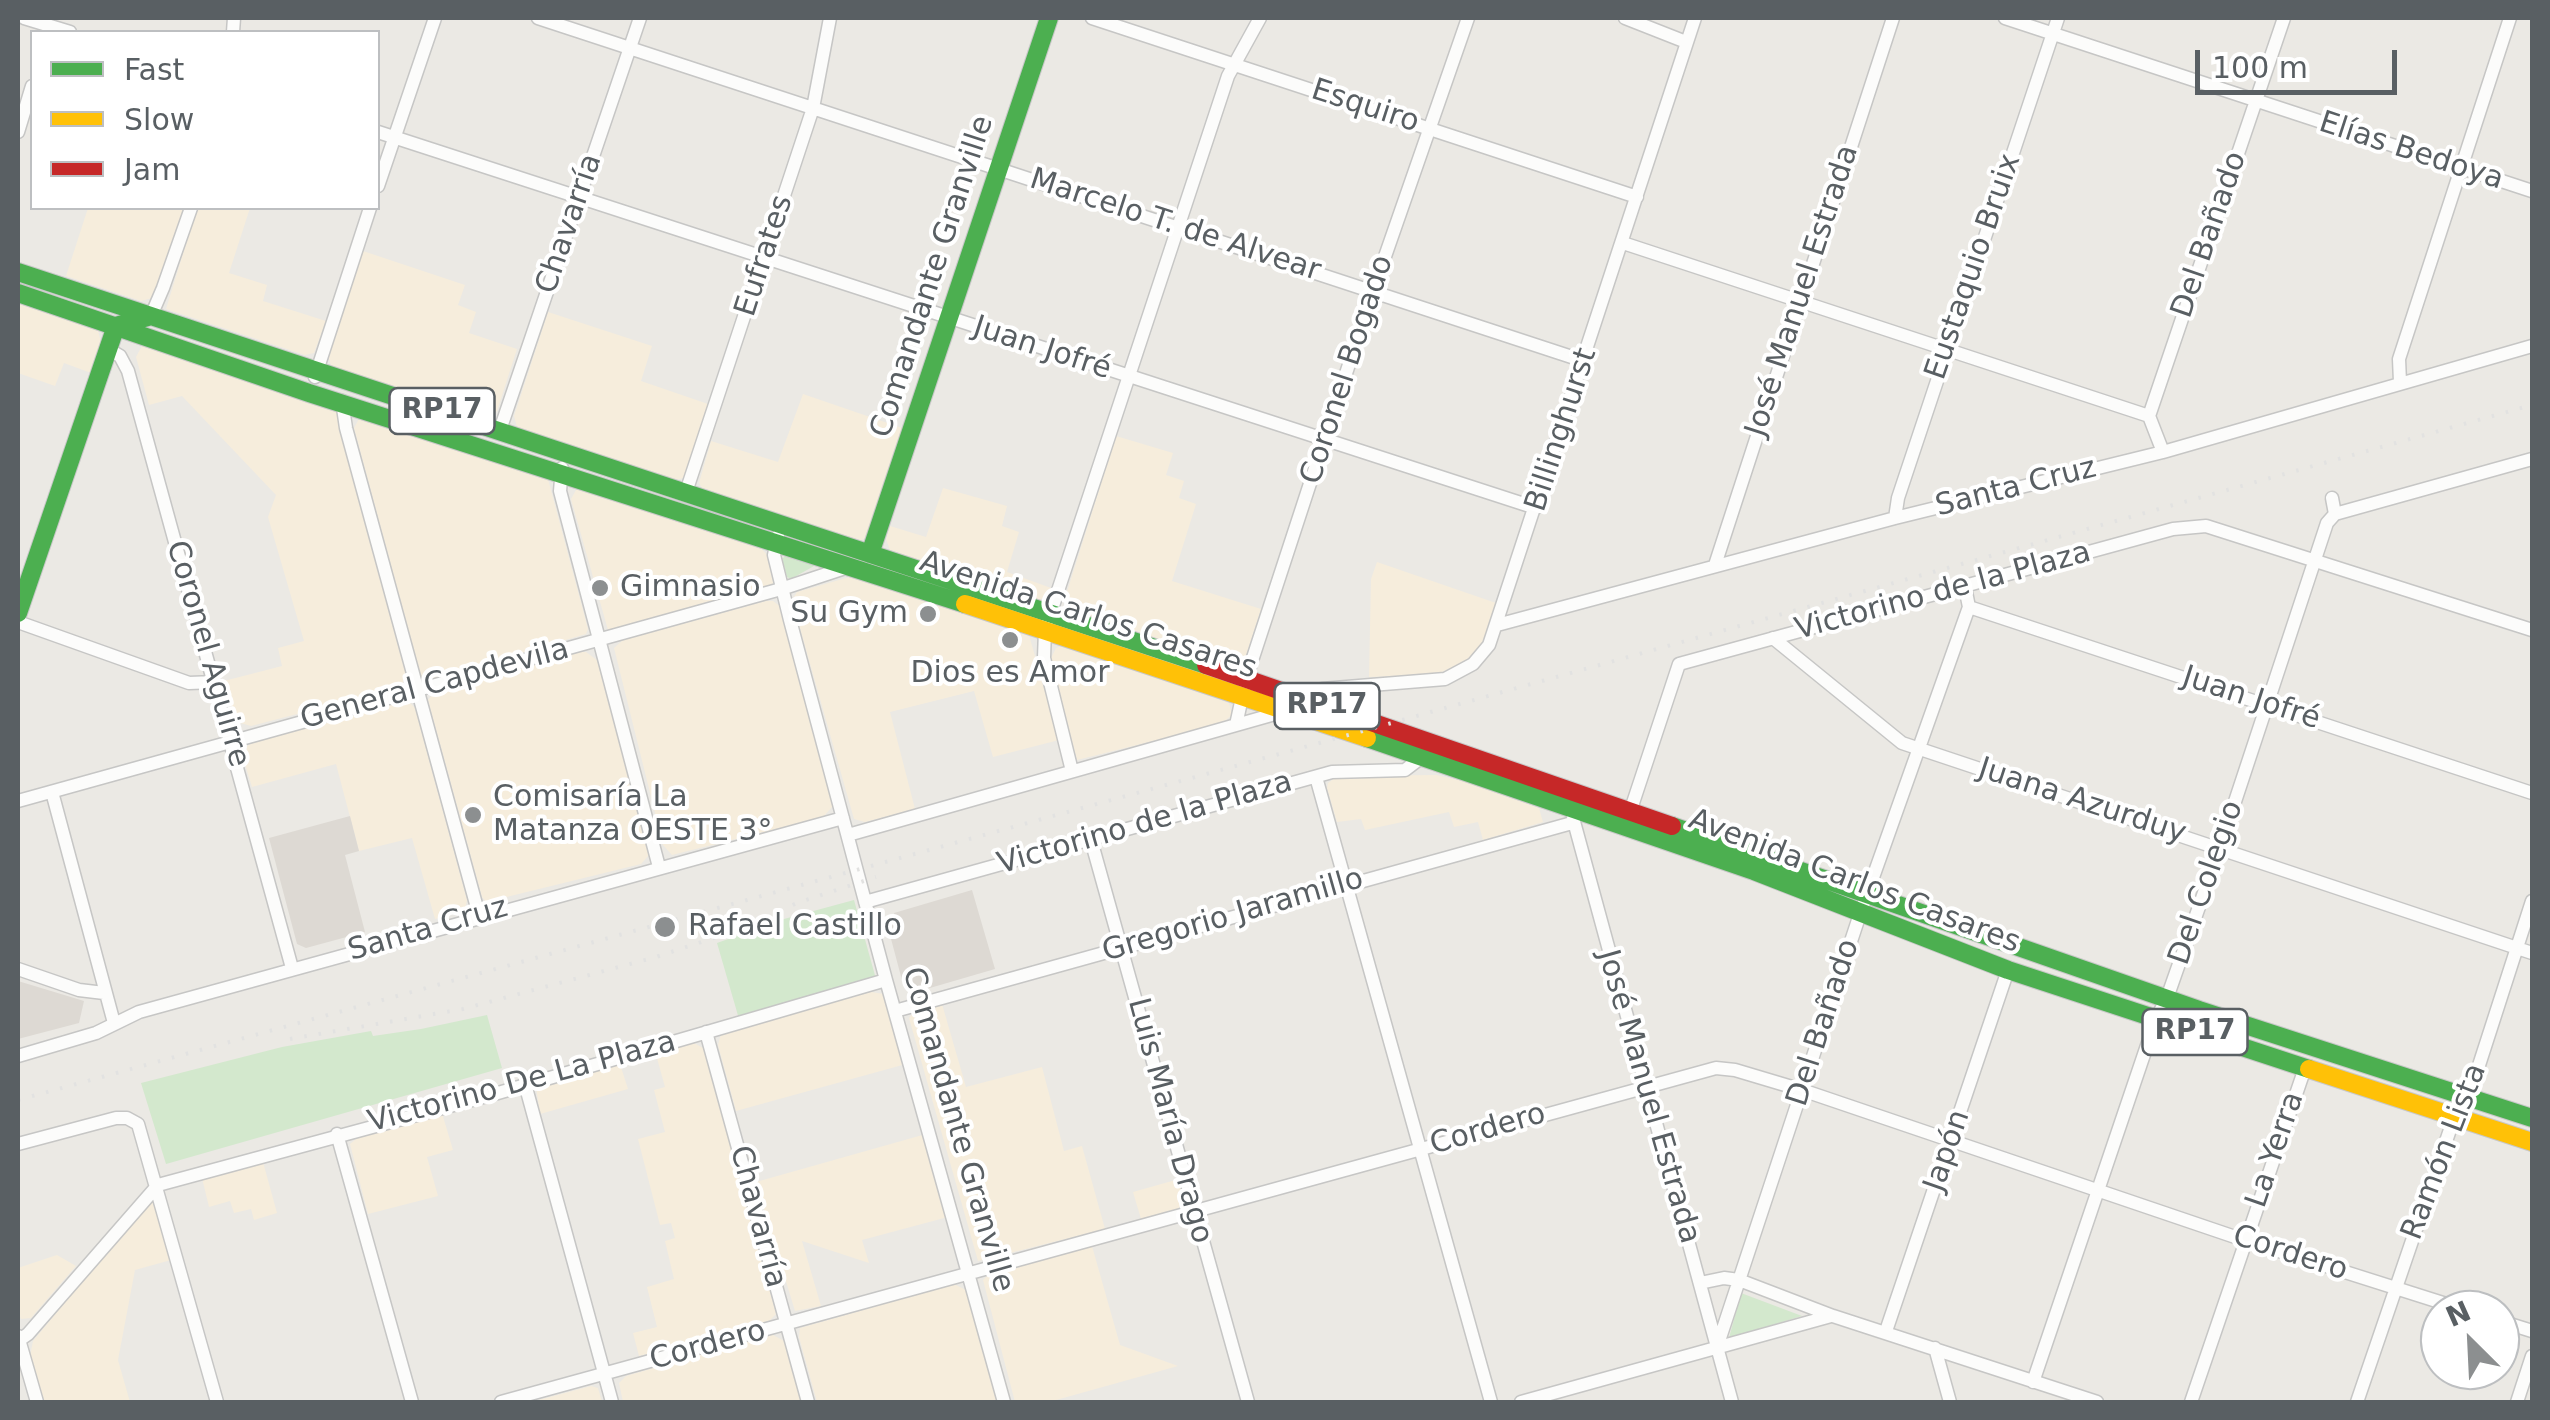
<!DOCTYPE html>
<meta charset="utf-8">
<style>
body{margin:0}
#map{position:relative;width:2550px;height:1420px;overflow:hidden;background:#ebe9e4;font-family:"DejaVu Sans",sans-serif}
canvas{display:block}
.frame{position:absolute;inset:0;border:20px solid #595f63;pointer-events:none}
.legend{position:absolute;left:30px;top:30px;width:350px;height:180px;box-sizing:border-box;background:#fff;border:2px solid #bdbfc1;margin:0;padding:12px 18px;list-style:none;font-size:30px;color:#595f63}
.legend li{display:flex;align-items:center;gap:20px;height:50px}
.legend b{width:50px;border:2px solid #bdbfc1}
.north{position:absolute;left:2420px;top:1290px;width:100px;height:100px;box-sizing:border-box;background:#fff;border:2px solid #bdbfc1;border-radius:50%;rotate:336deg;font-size:28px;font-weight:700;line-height:40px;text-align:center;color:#595f63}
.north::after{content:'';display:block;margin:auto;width:35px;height:45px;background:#8c8f90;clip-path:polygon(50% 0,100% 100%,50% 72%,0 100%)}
.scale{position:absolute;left:2195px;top:50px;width:202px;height:45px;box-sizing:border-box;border:5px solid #595f63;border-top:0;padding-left:12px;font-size:30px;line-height:35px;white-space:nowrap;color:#595f63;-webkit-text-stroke:8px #fff;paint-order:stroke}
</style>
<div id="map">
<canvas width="2550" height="1420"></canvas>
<div class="frame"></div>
<ul class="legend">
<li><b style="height:12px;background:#4caf50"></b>Fast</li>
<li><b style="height:12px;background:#ffc107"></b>Slow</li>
<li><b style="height:12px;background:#c62828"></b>Jam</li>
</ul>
<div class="north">N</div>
<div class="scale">100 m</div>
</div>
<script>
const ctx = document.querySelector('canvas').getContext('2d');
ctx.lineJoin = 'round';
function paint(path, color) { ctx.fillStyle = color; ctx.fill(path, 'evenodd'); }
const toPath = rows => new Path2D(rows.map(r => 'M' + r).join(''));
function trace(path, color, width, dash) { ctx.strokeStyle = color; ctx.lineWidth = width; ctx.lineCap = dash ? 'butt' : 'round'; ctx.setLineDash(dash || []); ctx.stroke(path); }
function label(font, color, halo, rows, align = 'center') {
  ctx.font = font + ' "DejaVu Sans",sans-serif'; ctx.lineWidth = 8; ctx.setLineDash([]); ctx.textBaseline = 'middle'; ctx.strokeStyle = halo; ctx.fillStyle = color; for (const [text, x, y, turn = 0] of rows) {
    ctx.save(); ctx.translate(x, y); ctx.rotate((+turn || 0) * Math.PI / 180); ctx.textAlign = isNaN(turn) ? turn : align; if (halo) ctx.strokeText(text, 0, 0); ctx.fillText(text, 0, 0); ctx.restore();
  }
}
const commercial = toPath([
 [88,208,184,208,158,292,152,298,141,301,66,276],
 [197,208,250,208,229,273,267,285,263,301,326,321,314,353,305,355,166,309],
 [363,251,465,285,458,305,476,312,469,333,517,349,497,411,491,416,332,368,328,356],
 [18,303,98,330,101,343,91,373,64,363,55,386,18,373],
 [548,312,652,346,641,381,708,404,686,477,674,481,517,427,514,416],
 [143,344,335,408,406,675,401,687,251,726,237,722,224,681,282,666,278,648,304,641,268,517,276,495,182,396,149,405,136,357],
 [803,394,905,429,867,537,862,540,857,542,702,488,699,483,711,441,778,462],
 [360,417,548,479,588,629,586,634,429,680,421,677,354,428],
 [1116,436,1173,453,1166,475,1184,481,1179,498,1196,504,1172,581,1261,609,1244,662,1233,669,1071,611,1065,598],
 [587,488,760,547,767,555,773,583,770,587,608,630,571,499,576,490],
 [943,488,1007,506,1002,526,1019,532,1007,572,1051,588,1048,596,1037,601,890,550,886,539,890,526,926,537],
 [1377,562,1496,603,1481,647,1470,659,1435,675,1369,677,1371,579],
 [853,576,1029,635,1059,740,993,757,974,691,890,712,915,809,865,822,854,819,792,600,797,592],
 [766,601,773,601,781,607,833,806,823,817,672,855,663,845,614,648,623,640],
 [1064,645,1229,703,1232,715,1221,724,1077,760,1050,660,1056,648],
 [579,652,586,652,597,660,649,855,641,864,486,902,482,897,428,700,434,692],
 [397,703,410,703,415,708,467,900,465,909,460,912,435,919,412,838,359,851,336,764,252,787,243,758,247,746,252,743],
 [1436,775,1463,781,1539,808,1543,822,1483,840,1478,822,1454,827,1449,812,1365,830,1361,819,1337,822,1327,788,1328,783,1338,776],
 [871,992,884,994,906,1064,736,1111,718,1045,721,1034],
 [942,1004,966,1087,1042,1067,1064,1151,1082,1146,1105,1229,978,1261,909,1018,913,1013],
 [692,1042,705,1049,776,1314,769,1321,639,1356,633,1333,657,1327,647,1287,674,1279,665,1241,675,1238,671,1223,660,1225,638,1139,665,1132,654,1090,665,1087,655,1051],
 [619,1061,628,1089,540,1114,536,1087],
 [442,1113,453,1150,427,1157,438,1196,368,1214,350,1144,361,1135],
 [926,1134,948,1217,862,1240,869,1263,802,1241,821,1306,795,1311,756,1182],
 [263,1162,277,1213,254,1220,251,1209,234,1213,230,1201,209,1207,202,1178],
 [1179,1179,1183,1205,1177,1209,1141,1219,1133,1192],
 [148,1202,155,1202,171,1260,135,1270,118,1360,130,1402,43,1402,30,1356,33,1341],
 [1092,1246,1120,1345,1178,1366,1049,1402,1015,1402,983,1280,988,1275],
 [57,1255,76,1266,31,1318,21,1319,18,1311,18,1268],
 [954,1284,968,1291,999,1402,817,1402,799,1337,800,1328],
 [771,1334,786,1342,802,1402,623,1402,619,1383,626,1376],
 [591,1386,598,1388,602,1402,531,1402]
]);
const education = toPath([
 [350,816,359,851,345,855,365,932,306,948,297,944,269,838],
 [972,890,995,969,923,990,921,986,910,989,908,983,903,984,886,920,895,917,894,913],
 [18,981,84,1001,79,1023,18,1039]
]);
const green = toPath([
 [786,555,810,560,814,566,791,579,787,577,782,559],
 [854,900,876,979,739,1019,717,943,784,919],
 [487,1015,502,1068,166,1164,141,1083,282,1047,371,1031,373,1036,421,1029],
 [1741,1293,1802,1316,1729,1338]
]);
const street = toPath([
 [24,18,70,32],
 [538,18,1584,361],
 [1092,18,1637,197],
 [1625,18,1686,42],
 [2005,18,2532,191],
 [233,32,234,18],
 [18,132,32,86],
 [378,132,1536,508],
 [378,186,435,18],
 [1623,243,2149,416],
 [151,316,163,288,191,208],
 [108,349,120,356,128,371,292,968],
 [315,377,370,208],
 [2400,382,2399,359,2510,18],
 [342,401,346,428,479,915],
 [500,430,640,18],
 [2163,452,2149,416,2284,18],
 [562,468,560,491,659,867],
 [686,492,813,108,830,18],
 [2335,514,2532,459],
 [1895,518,1898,498,2058,18],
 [778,536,774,555,790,620,886,980,1004,1402],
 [1715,565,1893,18],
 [1969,607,2532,793],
 [18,622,189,683,215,682],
 [1497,625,1895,518,2163,452,2532,346],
 [1773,638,1902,743,2532,953],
 [1300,695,1322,689,1445,679,1473,664,1489,645,1695,18],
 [1236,725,1246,679,1373,291,1468,18],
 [1072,771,1044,658,1045,630,1228,76,1260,18],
 [1316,777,1491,1402],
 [52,792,114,1023],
 [18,801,781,589,848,567],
 [1629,815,1679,664,2173,529,2206,526,2532,630],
 [1573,818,1732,1402],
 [848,835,1282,712],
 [1091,840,1248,1402],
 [865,902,1332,772,1405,770,1422,757],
 [18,969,79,990,104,993],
 [895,1011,1572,823],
 [706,1032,808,1402],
 [18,1056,96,1033,139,1012,843,818],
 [525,1084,612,1402],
 [337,1134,412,1402],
 [18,1144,116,1118,127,1118,138,1124,217,1402],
 [1700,1283,1724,1278,1739,1280,1833,1316,2097,1402],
 [2500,1321,2532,1331],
 [1886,1331,2008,970],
 [18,1336,37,1402],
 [18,1341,28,1334,158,1185,498,1093,886,980],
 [1717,1347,1860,914,1969,607,1965,587],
 [1935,1348,1950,1402],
 [2033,1382,2156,1019,2167,998,2220,847,2327,523,2335,514,2332,498],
 [501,1402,1716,1068,1735,1070,1802,1090,2244,1240,2465,1310],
 [1521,1402,1831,1316],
 [2191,1402,2305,1068],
 [2357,1402,2455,1115,2472,1087,2532,901],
 [2517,1402,2532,1356]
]);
const fast = toPath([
 [18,272,1206,665],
 [18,293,309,393,965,604],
 [870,554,1049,18],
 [18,613,116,326,151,316],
 [1367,738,1754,871,2008,970,2309,1069],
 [1672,826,2199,1010,2532,1118]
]);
const slow = toPath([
 [965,604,1367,738],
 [2309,1069,2532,1142]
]);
const jam = toPath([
 [1206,665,1672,826]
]);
const rail = toPath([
 [290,1039,463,1009,656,957,741,929,797,903,876,877],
 [18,1100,1352,734,2532,405]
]);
const markers = [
 [600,588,10,"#8c8f90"],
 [928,614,10,"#8c8f90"],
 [1010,640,10,"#8c8f90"],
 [473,815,10,"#8c8f90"],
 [665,927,12,"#8c8f90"]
];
const shields = [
 [442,411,105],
 [1327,706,105],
 [2195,1032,105]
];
const shieldNames = [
 ["RP17",442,411],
 ["RP17",1327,706],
 ["RP17",2195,1032]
];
const streetNames = [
 ["Esquiro",1365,107,18],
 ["Elías Bedoya",2411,152,18],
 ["Chavarría",570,224,-71],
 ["Marcelo T. de Alvear",1175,226,18],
 ["Del Bañado",2210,235,-71],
 ["Eufrates",765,256,-72],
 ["Eustaquio Bruix",1974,267,-71],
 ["Comandante Granville",933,277,-72],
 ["José Manuel Estrada",1803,291,-72],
 ["Juan Jofré",1042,349,18],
 ["Coronel Bogado",1348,370,-72],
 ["Billinghurst",1562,430,-72],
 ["Santa Cruz",2016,488,-14],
 ["Victorino de la Plaza",1943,592,-15],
 ["Avenida Carlos Casares",1088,616,18],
 ["Coronel Aguirre",207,654,74],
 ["General Capdevila",435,685,-15],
 ["Juan Jofré",2251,699,18],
 ["Juana Azurduy",2082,802,18],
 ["Victorino de la Plaza",1145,824,-16],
 ["Avenida Carlos Casares",1854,882,21],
 ["Del Colegio",2207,883,-71],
 ["Gregorio Jaramillo",1233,916,-16],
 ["Santa Cruz",428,930,-16],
 ["Del Bañado",1824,1023,-72],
 ["Victorino De La Plaza",522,1083,-15],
 ["José Manuel Estrada",1648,1097,74],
 ["Luis María Drago",1169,1121,75],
 ["Comandante Granville",957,1130,74],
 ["Cordero",1488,1130,-16],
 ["La Yerra",2276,1150,-71],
 ["Japón",1948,1151,-71],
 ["Ramón Lista",2445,1152,-69],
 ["Chavarría",757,1217,75],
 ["Cordero",2290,1254,18],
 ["Cordero",708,1346,-15]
];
const poiNames = [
 ["Gimnasio",620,588],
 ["Su Gym",908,614,"right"],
 ["Dios es Amor",1010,674,"center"],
 ["Comisaría La",493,798],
 ["Matanza OESTE 3°",493,832],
 ["Rafael Castillo",688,927]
];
paint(commercial, '#f6eddc');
paint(education, '#ddd9d3');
paint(green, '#d3e8cd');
trace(street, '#c6c6c5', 15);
trace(fast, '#c8c8c8', 20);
trace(slow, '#c8c8c8', 20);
trace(jam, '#c8c8c8', 20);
trace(street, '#fcfcfb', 12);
trace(fast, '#4caf50', 18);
trace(slow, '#ffc107', 18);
trace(jam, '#c62828', 18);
trace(rail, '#e2e2e1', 4, [2.5, 12]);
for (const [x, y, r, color] of markers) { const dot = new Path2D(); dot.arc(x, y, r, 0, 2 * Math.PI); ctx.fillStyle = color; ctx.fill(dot); trace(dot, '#fff', 4); }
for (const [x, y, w] of shields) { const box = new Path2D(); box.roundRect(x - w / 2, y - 23, w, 46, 8); ctx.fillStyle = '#fff'; ctx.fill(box); trace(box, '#595f63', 2.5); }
label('bold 28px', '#595f63', null, shieldNames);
label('30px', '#595f63', '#fff', streetNames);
label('30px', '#595f63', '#fff', poiNames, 'left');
</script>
